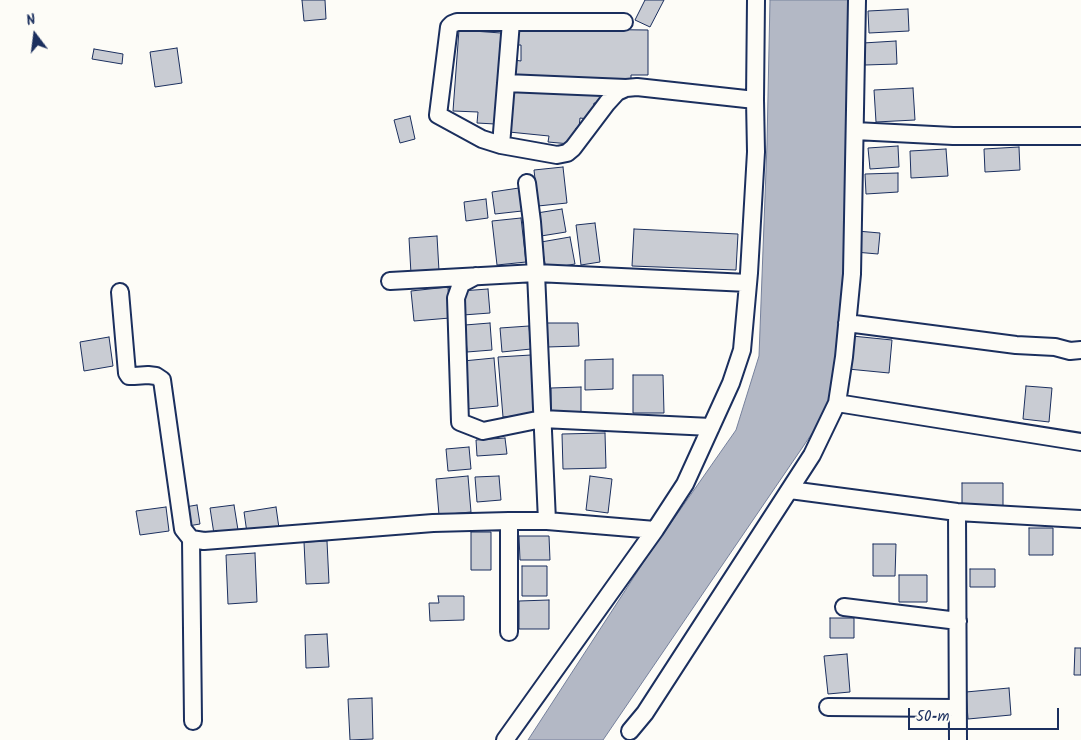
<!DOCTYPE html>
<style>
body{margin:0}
#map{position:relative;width:1081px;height:740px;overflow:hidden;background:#fdfcf7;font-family:Kalam,sans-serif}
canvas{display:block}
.north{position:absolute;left:10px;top:10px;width:50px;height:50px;-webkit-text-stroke:4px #fdfcf7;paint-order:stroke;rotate:345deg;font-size:14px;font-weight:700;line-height:20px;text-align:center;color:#1b2f5e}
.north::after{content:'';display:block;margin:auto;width:18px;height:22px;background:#1b2f5e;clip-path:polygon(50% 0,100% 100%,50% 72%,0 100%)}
.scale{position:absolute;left:908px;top:708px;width:151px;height:22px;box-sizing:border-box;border:2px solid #1b2f5e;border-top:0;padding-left:6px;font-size:15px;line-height:18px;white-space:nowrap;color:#1b2f5e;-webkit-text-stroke:4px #fdfcf7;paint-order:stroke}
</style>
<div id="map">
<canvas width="1081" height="740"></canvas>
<div class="north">N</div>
<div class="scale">50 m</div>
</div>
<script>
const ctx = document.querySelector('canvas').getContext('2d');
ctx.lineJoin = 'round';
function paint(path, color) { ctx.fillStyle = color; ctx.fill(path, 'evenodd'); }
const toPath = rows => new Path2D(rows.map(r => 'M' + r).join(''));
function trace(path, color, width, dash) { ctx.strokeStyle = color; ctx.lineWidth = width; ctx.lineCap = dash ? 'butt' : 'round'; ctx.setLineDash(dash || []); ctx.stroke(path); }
const water = toPath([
 [770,0,849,0,848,306,830,407,603,740,528,740,645,560,736,430,759,356,767,144,770,0]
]);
const building = toPath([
 [302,0,325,0,326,19,304,21,302,0],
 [645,0,664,0,650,27,635,20,645,0],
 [908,9,909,31,869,33,868,11,908,9],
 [516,29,528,29,528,31,557,31,558,29,648,30,648,75,631,75,631,80,514,78,514,60,521,61,521,45,516,45,516,29],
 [459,30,501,33,495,124,477,123,478,112,453,111,459,30],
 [896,41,897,64,865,65,863,43,896,41],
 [177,48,182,83,155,87,150,52,177,48],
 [94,49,123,54,122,64,92,59,94,49],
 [513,86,604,93,603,104,594,103,593,111,589,111,588,119,580,118,579,128,576,128,575,138,570,137,570,144,548,142,549,136,509,132,513,86],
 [913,88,915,120,876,122,874,90,913,88],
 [410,116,415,139,400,143,394,120,410,116],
 [898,146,899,167,870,169,868,148,898,146],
 [1019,147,1020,170,985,172,984,149,1019,147],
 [946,149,948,176,911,178,910,151,946,149],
 [563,167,567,203,538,206,534,170,563,167],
 [898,173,898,192,866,194,865,174,898,173],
 [519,188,522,211,495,214,492,192,519,188],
 [486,199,488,218,466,221,464,202,486,199],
 [562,209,566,232,541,236,537,213,562,209],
 [521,218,526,262,497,265,492,221,521,218],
 [595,223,600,262,581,265,576,225,595,223],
 [634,229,738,234,736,270,632,266,634,229],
 [857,231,880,233,878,254,855,252,857,231],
 [437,236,439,271,411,274,409,238,437,236],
 [570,237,575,264,546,269,541,242,570,237],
 [448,287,450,318,414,321,411,291,448,287],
 [488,289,490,313,463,315,461,291,488,289],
 [490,323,492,350,467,352,465,325,490,323],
 [546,323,578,323,579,346,547,347,546,323],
 [529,326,531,349,502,352,500,328,529,326],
 [852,336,892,340,889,373,848,369,852,336],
 [109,337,113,366,84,371,80,342,109,337],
 [531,355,536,414,503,417,498,357,531,355],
 [494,358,498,406,467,409,463,361,494,358],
 [613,359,613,389,585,390,585,360,613,359],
 [633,375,663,375,664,413,633,413,633,375],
 [1026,386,1052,388,1049,422,1023,419,1026,386],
 [581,387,581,414,551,415,551,388,581,387],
 [605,433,606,468,563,469,562,434,605,433],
 [505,438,507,454,477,456,476,440,505,438],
 [469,447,471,469,448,471,446,449,469,447],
 [468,476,471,512,439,515,436,479,468,476],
 [499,476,501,500,477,502,475,477,499,476],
 [590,476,612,479,608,513,586,510,590,476],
 [962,483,1003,483,1003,507,962,508,962,483],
 [197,505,200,524,188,526,185,507,197,505],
 [234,505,238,530,214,534,210,508,234,505],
 [166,507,169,531,140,535,136,511,166,507],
 [276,507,279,528,247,533,244,512,276,507],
 [1029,528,1053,528,1053,555,1029,555,1029,528],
 [471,532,491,532,491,570,471,570,471,532],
 [519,536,549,536,550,560,520,560,519,536],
 [327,541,329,583,306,584,304,542,327,541],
 [873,544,896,544,895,576,873,576,873,544],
 [255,553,257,602,228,604,226,555,255,553],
 [522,566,547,566,547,596,522,596,522,566],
 [970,569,995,569,995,587,970,587,970,569],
 [899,575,927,575,927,602,899,602,899,575],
 [438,596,464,596,464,620,430,621,429,603,439,603,438,596],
 [549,600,549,629,519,629,519,601,549,600],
 [830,618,854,618,854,638,830,638,830,618],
 [327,634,329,667,306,668,305,635,327,634],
 [1075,648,1081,648,1081,675,1074,675,1075,648],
 [847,654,850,692,828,694,824,656,847,654],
 [1009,688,1011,715,968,719,966,692,1009,688],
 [372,698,373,739,350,740,348,699,372,698]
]);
const minor = toPath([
 [624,22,457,22,452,24,449,27,438,115,482,139,501,145,557,155,567,153,573,148,607,103,617,92,626,88,637,87,755,100],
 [506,83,626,88],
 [855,131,953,136,1081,136],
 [501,145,511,22],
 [527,183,532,222,536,273,547,521],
 [476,276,461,284,456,298,460,422,483,431,542,419,711,427],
 [390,281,536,273,748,283],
 [120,292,127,373,129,376,134,376,148,375,156,376,162,380,183,529,191,539,204,541,433,523,509,521,547,521,655,530],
 [847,323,1016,345,1055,347,1070,351,1081,350],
 [837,403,1081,442],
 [790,490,957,512,1081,519],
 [957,512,958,740],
 [191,539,193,721],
 [844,607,958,621],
 [509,632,509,521],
 [828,707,957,708],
 [630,731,645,713,812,455,837,403,844,357,852,274,857,0],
 [505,740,655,530,685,484,731,383,742,350,749,273,756,152,755,100,756,0]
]);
paint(water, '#b3b8c5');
trace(water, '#76819c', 1);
paint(building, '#c9ccd3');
trace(building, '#1b2f5e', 1);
trace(minor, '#1b2f5e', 20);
trace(minor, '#fdfcf7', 16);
</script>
